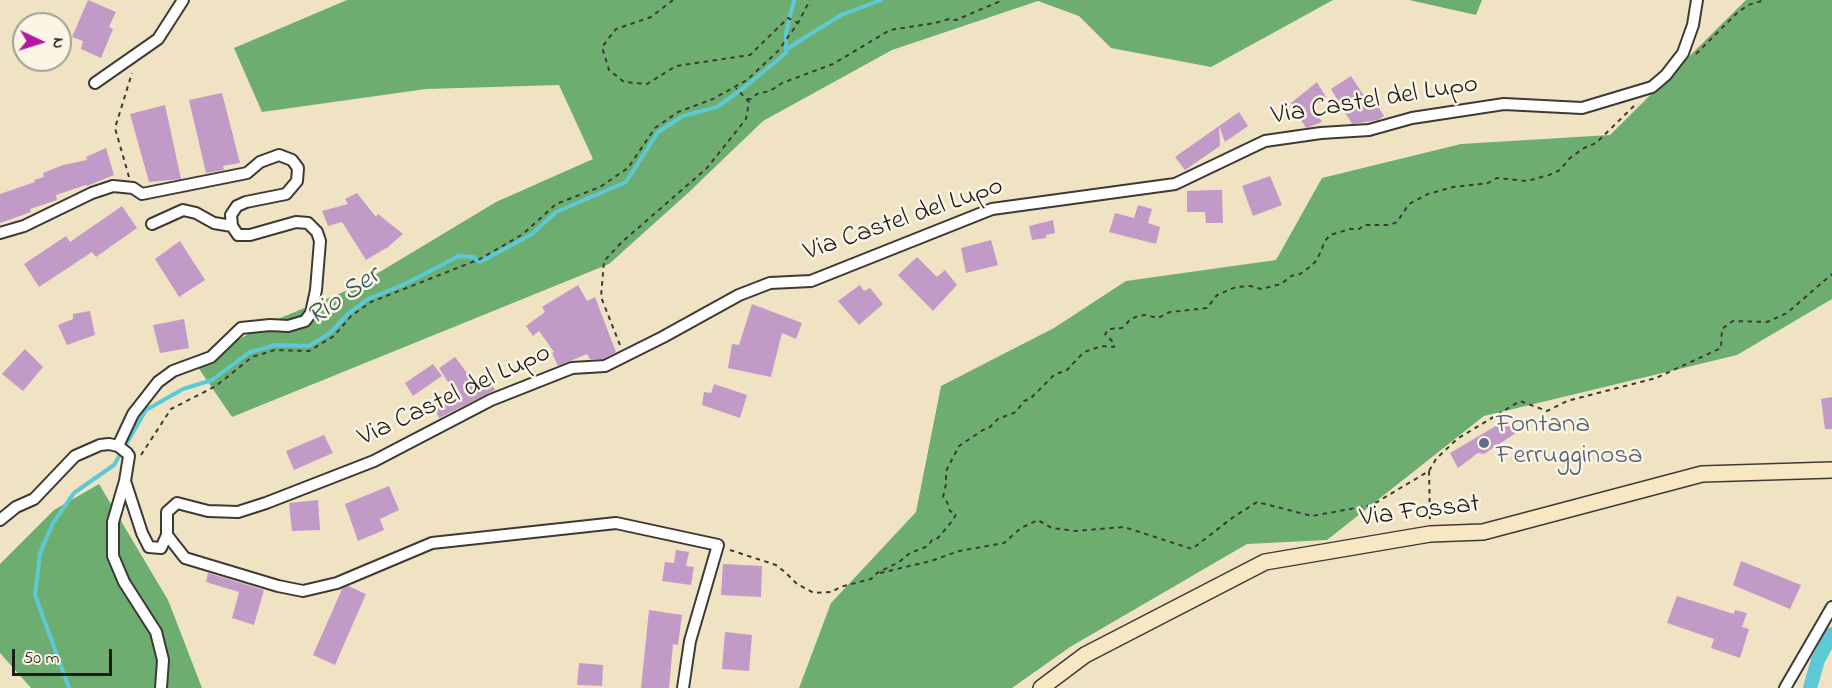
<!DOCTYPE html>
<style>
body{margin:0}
#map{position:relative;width:1832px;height:688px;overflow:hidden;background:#efe3c4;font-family:"Indie Flower",sans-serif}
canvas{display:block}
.north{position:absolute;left:12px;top:12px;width:60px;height:60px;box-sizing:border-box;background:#fcf5e5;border:2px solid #a29e95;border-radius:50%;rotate:94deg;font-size:16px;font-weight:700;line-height:24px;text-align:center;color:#1c1c1c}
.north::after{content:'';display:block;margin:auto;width:21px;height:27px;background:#b5179e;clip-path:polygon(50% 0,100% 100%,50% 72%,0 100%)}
.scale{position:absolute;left:12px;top:649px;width:100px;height:27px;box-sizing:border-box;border:3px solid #1c1c1c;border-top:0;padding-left:8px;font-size:18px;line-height:21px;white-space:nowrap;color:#1c1c1c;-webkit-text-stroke:4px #fcf5e5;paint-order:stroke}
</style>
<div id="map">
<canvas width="1832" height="688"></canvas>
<div class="north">N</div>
<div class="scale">50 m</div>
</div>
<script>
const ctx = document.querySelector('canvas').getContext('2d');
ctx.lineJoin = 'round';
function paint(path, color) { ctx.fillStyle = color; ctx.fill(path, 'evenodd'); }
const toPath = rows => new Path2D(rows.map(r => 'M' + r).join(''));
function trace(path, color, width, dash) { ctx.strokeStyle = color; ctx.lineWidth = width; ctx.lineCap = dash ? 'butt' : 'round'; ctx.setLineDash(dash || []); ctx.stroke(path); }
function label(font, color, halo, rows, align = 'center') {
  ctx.font = font + ' "Indie Flower",sans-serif'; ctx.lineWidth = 5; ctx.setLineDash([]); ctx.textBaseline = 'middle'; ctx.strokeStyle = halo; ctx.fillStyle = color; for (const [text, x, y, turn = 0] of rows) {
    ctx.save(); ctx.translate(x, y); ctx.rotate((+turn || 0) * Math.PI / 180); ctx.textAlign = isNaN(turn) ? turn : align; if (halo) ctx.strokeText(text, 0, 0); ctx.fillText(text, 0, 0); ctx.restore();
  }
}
const forest = toPath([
 [347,0,1333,0,1211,67,1111,48,1079,16,1038,1,892,50,763,121,688,193,609,264,232,417,195,363,273,321,353,288,496,202,593,159,559,85,426,89,262,112,234,48],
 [1409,0,1482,0,1476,15],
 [1746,0,1832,0,1832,299,1737,355,1484,416,1327,540,1247,544,1070,647,1012,688,799,688,831,603,916,512,941,386,1054,328,1126,281,1276,260,1322,178,1461,144,1610,135],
 [99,484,168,600,202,688,31,688,0,653,0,564,54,510]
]);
const stream = toPath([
 [787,49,841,15,881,0],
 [69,688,35,595,40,553,53,523,74,493,114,465,146,410,183,389,212,380,250,352,276,345,309,346,330,333,348,314,368,299,405,284,459,256,473,257,480,262,532,234,556,212,626,182,658,132,683,116,717,107,741,90,786,53,786,33,794,0]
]);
const canal = toPath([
 [1810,688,1818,660,1832,634]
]);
const building = toPath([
 [88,0,116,12,109,27,113,29,101,58,81,49,83,41,72,37],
 [1351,76,1366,99,1371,95,1384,116,1378,120,1352,124,1331,89],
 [1317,82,1326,97,1313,107,1322,122,1306,128,1291,103],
 [222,93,240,163,223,166,224,170,206,173,189,100],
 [165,105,181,179,149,182,130,114],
 [1239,112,1248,126,1225,142,1219,126],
 [1219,126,1220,146,1185,170,1175,157],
 [106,148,114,175,87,186,86,185,56,195,57,200,30,209,31,212,0,223,0,194,35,182,34,180,44,177,43,173,63,165,87,160,86,157],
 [1270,176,1282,205,1253,216,1242,186],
 [1211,190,1222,190,1223,223,1206,223,1205,212,1187,212,1187,191],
 [357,193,376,217,378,214,403,234,388,247,366,260,342,222,328,226,322,211,348,204,345,199],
 [1138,205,1152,209,1148,223,1160,227,1156,244,1109,232,1115,213,1134,218],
 [122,206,137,228,96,257,92,252,39,287,24,264,66,236,70,242],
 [1053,220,1055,233,1046,235,1046,238,1032,240,1029,226],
 [991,240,998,265,966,273,961,248],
 [180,241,205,280,179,297,155,259],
 [917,257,937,277,945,270,957,285,933,311,898,275],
 [578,285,587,301,595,297,616,352,603,359,590,359,587,354,558,366,552,353,554,352,539,331,533,336,526,326,545,312,542,307],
 [860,285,864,291,870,288,883,304,859,325,838,301],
 [752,304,802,323,796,339,782,333,771,377,728,368,732,344,739,345],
 [90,311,95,335,67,345,58,325,73,319,73,314],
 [184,319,189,348,160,353,153,325],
 [25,349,43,367,23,391,2,374],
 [455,357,473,381,485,374,495,390,439,418,434,407,455,393,439,368],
 [433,364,442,376,413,396,405,383],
 [714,384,747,395,740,418,702,405,704,392,711,393],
 [1832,397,1832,429,1825,429,1821,399],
 [1506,420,1516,433,1484,454,1478,453,1458,468,1450,453],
 [324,435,333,453,294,470,286,451],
 [389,486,399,510,380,519,384,530,358,541,345,504],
 [318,500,320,530,292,531,289,503],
 [676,550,689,552,686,566,694,567,691,585,662,581,665,562,674,563],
 [1741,561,1801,585,1790,609,1733,585],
 [723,564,762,566,761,597,721,595],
 [208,573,264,590,254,625,232,618,239,592,206,582],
 [348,586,366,594,335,665,313,655,342,589],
 [1677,596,1734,614,1735,610,1747,613,1742,627,1749,629,1740,658,1711,648,1714,639,1667,623],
 [649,610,682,615,678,645,673,644,669,688,641,688],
 [725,632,752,635,749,671,722,669],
 [579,663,603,665,602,686,577,685]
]);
const path = toPath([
 [673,0,651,17,616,29,602,47,609,70,624,82,647,84,676,66,750,55,788,18,798,23],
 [1696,54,1736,14,1748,5,1765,0],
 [747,99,751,99,757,94,770,91,782,83,833,64,890,30,935,23,949,19,956,20,1003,0],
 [129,177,115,128,132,73],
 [620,345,601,297,604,261,622,242,707,168,746,119,749,102,736,88],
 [141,455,171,409,216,386,252,357,275,350,309,351,334,336,351,316,371,302,480,259,523,234,556,204,600,187,628,168,655,128,678,112,713,99,747,80,778,51,798,23,810,0],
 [1429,471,1430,519],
 [730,550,776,565,786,573,797,584,814,593,832,592,840,587,871,579,877,573,899,562,910,553,928,546,932,540,938,538,953,520,956,514,950,511,947,502,943,497,946,484,946,471,959,446,983,430,990,427,998,419,1016,412,1024,401,1030,399,1055,374,1066,371,1084,352,1102,346,1114,347,1114,343,1105,334,1109,329,1122,328,1131,319,1138,316,1146,315,1158,318,1170,312,1207,308,1217,295,1236,287,1250,286,1261,289,1281,284,1291,276,1300,274,1311,266,1317,260,1325,241,1330,235,1350,229,1359,229,1364,225,1390,225,1397,222,1409,204,1428,194,1453,187,1488,183,1497,178,1527,181,1549,175,1560,170,1570,158,1584,148,1596,143,1634,106],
 [880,573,931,561,959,551,1004,543,1021,528,1038,520,1052,528,1076,531,1124,527,1192,549,1232,518,1257,502,1312,516,1372,505,1429,471,1436,459,1457,439,1520,401,1547,411,1567,401,1656,378,1721,348,1722,329,1733,321,1767,322,1787,313,1832,274]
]);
const street = toPath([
 [95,83,158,39,183,0],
 [0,233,24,226,92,193,113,186,133,188,142,194,247,173,260,162,279,155,292,160,298,168,297,181,286,194,246,202,237,206,231,215,232,226],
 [118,446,133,414,158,382,173,371,211,357,241,328,270,325,288,326,305,321,311,313,316,290,320,241,317,232,308,223,296,222,250,235,238,235,232,226,214,223,196,213,183,210,152,224],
 [125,481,142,533,149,547,161,548,167,535,167,512,177,503,208,511,238,512,266,503,374,461,491,400,572,368,605,366,663,337,739,295,770,283,811,281,992,209,1175,184,1265,141,1321,133,1369,130,1412,118,1504,104,1582,108,1652,87,1666,75,1683,53,1693,25,1697,0],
 [0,520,16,507,34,499,75,456,100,445,109,444,118,446,127,453,129,456,125,481,113,522,113,556,124,582,156,632,163,660,161,688],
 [167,535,185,558,278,586,303,591,337,583,432,543,616,523,718,545,690,641,683,688],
 [1785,688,1832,607]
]);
const secondary = toPath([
 [1041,688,1085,655,1265,562,1430,534,1483,532,1702,474,1832,470]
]);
const markers = [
 [1484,443,6,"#5c6f8a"]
];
const streetNames = [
 ["Via Castel del Lupo",1375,102,-9],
 ["Via Castel del Lupo",904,221,-19],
 ["Via Castel del Lupo",455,397,-25],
 ["Via Fossat",1420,513,-7]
];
const serviceNames = [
 ["Fontana",1496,427],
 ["Ferrugginosa",1496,458]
];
const waterNames = [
 ["Rio Ser",345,298,-35]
];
paint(forest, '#6dae70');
trace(stream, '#5dc9d5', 4);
trace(canal, '#5dc9d5', 14);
paint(building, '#c29ac7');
trace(street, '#3c3a35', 14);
trace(secondary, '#3c3a35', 18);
trace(path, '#3c3a35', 2, [4.5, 4.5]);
trace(street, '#fff', 10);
trace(secondary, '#f7e8c3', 15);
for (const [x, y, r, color] of markers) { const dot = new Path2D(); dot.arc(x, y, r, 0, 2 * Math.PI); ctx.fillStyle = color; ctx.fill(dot); trace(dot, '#fcf5e5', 2); }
label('27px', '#1c1c1c', '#fcf5e5', streetNames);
label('27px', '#4e5e75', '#fcf5e5', serviceNames, 'left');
label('italic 28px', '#33595d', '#fcf5e5', waterNames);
</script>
